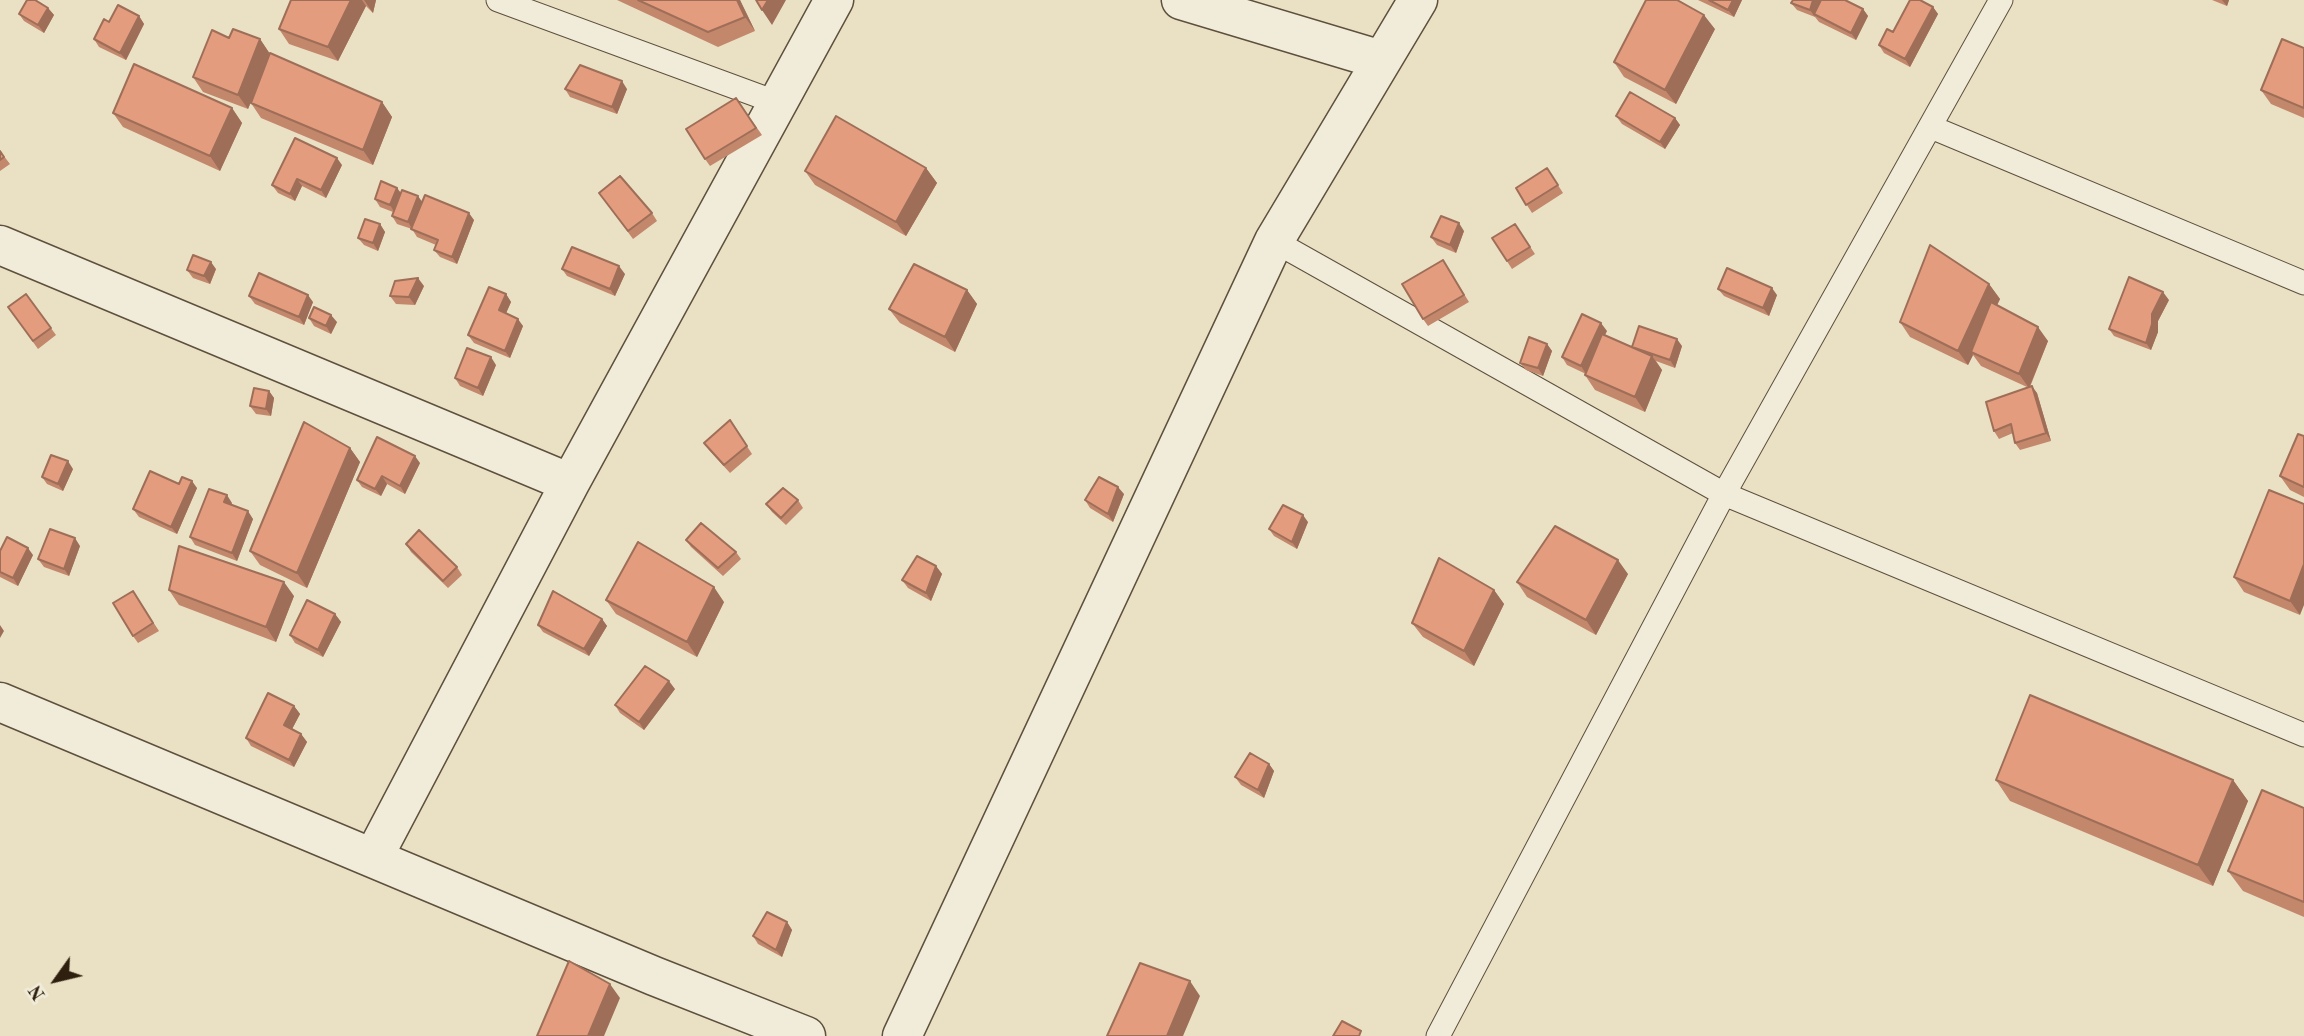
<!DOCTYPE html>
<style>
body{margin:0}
#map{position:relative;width:2304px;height:1036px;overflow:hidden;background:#eae1c5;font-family:"Old Standard TT",serif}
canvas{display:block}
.north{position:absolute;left:21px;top:945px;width:70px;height:70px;-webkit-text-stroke:5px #f1ecd9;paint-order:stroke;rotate:236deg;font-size:19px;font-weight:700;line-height:28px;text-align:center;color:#2f1f0e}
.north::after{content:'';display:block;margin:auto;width:24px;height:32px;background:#2f1f0e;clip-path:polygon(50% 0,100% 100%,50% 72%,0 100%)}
</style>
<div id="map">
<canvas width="2304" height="1036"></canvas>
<div class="north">N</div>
</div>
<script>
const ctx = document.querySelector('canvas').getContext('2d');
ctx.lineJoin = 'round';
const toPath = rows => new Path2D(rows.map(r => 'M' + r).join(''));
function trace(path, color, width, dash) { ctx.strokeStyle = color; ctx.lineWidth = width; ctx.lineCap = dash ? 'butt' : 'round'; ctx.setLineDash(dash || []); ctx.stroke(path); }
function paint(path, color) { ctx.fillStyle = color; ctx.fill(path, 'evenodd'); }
const service = toPath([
 [498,0,778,103],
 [1931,127,2304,283],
 [1274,241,1724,494,2304,735],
 [1438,1036,1724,494,2001,0]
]);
const minor = toPath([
 [1181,0,1381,60],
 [0,245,570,483],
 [0,702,654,976,806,1036],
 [373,858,570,483,834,0],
 [902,1036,1274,241,1418,0]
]);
const wall = toPath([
 [291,0,376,0,373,13,366,6,338,61,289,44,279,29],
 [617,0,740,0,755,31,718,47],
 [1698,0,1742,0,1734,17],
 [2212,0,2229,0,2227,6],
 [1791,3,1863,9,1868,16,1856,40,1819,22,1815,17,1797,10],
 [1933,7,1938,14,1910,67,1884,53,1879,45,1893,32],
 [48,8,54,15,44,33,24,21,19,14],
 [139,16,144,24,126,60,99,47,94,39,109,22],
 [233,29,260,39,270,54,382,102,392,117,373,165,261,118,251,103,257,88,248,109,203,92,193,77,212,30,229,38],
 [1715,29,1676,104,1624,77,1614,62],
 [2304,48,2304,118,2271,104,2261,90],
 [565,89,627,89,617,114,570,97],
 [736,98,762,135,710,166,705,159],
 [232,108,242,123,220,171,123,127,113,113],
 [1616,116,1675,118,1680,125,1665,149,1622,124],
 [0,151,10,164,0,171],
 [342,165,326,198,302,186,295,201,278,193,272,185],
 [926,168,937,183,906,236,815,185,805,171],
 [1547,168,1563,193,1532,213,1516,188],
 [397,188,401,193,422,202,474,220,457,264,440,257,434,250,436,245,417,237,412,229,397,224,392,216,393,212,380,207,375,199],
 [599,193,652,213,657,221,633,239],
 [380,224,385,232,378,251,364,245,358,238],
 [1515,224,1535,254,1512,269,1492,238],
 [1464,231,1456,253,1437,245,1431,237],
 [1443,260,1469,302,1428,326,1423,319],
 [216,269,210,284,193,278,187,270],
 [562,269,625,274,615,296,567,276],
 [1989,284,2000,299,1997,305,2048,341,2030,387,2037,393,2051,441,2020,450,2015,443,2013,433,1999,439,1994,431,2027,387,1981,366,1973,355,1968,365,1910,337,1900,322],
 [424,286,415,305,396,304,390,296],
 [1718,289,1777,295,1769,316,1724,296],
 [967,290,977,304,955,352,900,323,889,309],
 [26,294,56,335,38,349,8,307],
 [506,294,511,302,506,313,523,326,510,358,474,343,468,335],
 [249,296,313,302,304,325,255,304],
 [2169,300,2158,321,2158,332,2151,350,2114,336,2109,329],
 [309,318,337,322,331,334,314,326],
 [1607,331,1604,335,1632,347,1682,346,1675,368,1656,361,1662,370,1645,412,1595,390,1585,375,1586,374,1567,365,1562,357],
 [1547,344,1552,351,1543,376,1526,370,1520,363],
 [496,365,483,396,460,386,455,378],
 [269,391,274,398,271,416,256,414,250,406],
 [730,420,752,454,730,473,709,450,704,443],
 [2304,436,2304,497,2290,490,2280,476],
 [350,448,360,462,307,588,260,565,250,551],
 [420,463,405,494,387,484,381,496,362,487,357,480],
 [73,469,63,491,47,484,42,477],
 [179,484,197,488,177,534,139,517,133,509],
 [2269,490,2300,615,2244,592,2234,577],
 [1124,494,1113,522,1090,508,1085,500],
 [798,500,803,508,786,525,772,512,766,504],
 [232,503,232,505,253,519,237,561,195,545,190,537],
 [1308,522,1297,549,1274,536,1269,529],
 [686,540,736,552,741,559,723,576,691,547],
 [406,544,457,567,462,575,448,588,411,552],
 [80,546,69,576,44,567,38,559],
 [0,551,33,555,18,586,0,577],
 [936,566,942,574,931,601,908,588,902,580],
 [1628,574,1596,635,1527,597,1517,582],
 [169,590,294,596,276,642,179,605],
 [1494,590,1504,604,1474,666,1423,637,1412,623],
 [133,591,159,631,138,643,133,636],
 [606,600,724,602,697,657,616,614],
 [335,614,341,622,323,657,295,643,290,635],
 [602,619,607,626,589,656,543,632,538,625],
 [675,689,644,730,620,713,615,705],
 [294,706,300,714,292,729,301,734,307,742,294,767,251,746,246,738],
 [1269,764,1274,771,1264,798,1241,785,1235,777],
 [1996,780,2233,780,2248,801,2213,886,2010,801],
 [2304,808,2304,917,2243,891,2228,871],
 [787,922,792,930,782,957,758,944,753,936]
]);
const shadedWall = toPath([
 [351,0,362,0,366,6,338,61,328,47],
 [364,0,376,0,373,13],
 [737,0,740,0,755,31,745,17],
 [768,0,786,0,772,25,762,10],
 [1733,0,1742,0,1734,17,1728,10],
 [1813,0,1822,0,1814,14,1815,17,1810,10],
 [2222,0,2229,0,2227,6],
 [1933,7,1938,14,1910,67,1905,59],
 [48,8,54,15,44,33,38,25],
 [1863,9,1868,16,1856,40,1851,33],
 [1704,15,1715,29,1676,104,1665,90],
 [139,16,144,24,126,60,120,53],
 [260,39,270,54,248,109,238,95],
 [622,81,627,89,617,114,612,107],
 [382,102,392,117,373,165,363,150],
 [232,108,242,123,220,171,210,156],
 [1675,118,1680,125,1665,149,1660,142],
 [337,158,342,165,326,198,321,190],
 [926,168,937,183,906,236,896,222],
 [297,179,302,186,295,201,290,194],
 [397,188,402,195,395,213,390,205],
 [418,196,423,203,413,230,408,222],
 [469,213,474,220,457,264,452,257],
 [1459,223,1464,231,1456,253,1450,245],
 [380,224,385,232,378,251,373,243],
 [211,262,216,269,210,284,204,276],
 [619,266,625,274,615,296,610,289],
 [418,278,424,286,415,305,409,297],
 [1989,284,2000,299,1974,353,1971,352,1973,355,1968,365,1958,351],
 [1772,288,1777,295,1769,316,1763,308],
 [967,290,977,304,955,352,945,337],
 [2163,292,2169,300,2158,321,2158,332,2151,350,2146,343,2152,314],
 [506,294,511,302,504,318,499,310],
 [308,295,313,302,304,325,299,317],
 [331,315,337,322,331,334,326,326],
 [518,319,523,326,510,358,505,351],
 [1601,323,1607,331,1586,374,1581,366],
 [2038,327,2048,341,2029,388,2019,374],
 [1677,339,1682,346,1675,368,1670,360],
 [1547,344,1552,351,1543,376,1538,368],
 [1652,356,1662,370,1645,412,1635,397],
 [491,357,496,365,483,396,478,388],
 [2032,386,2037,393,2051,441,2046,433],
 [269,391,274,398,271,416,266,409],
 [350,448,360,462,307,588,297,573],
 [415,456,420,463,405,494,400,486],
 [68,461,73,469,63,491,58,484],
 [382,476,387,484,381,496,375,489],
 [192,481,197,488,177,534,171,527],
 [1118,487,1124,494,1113,522,1108,514],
 [227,495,232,503,229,509,224,502],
 [248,511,253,519,237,561,232,553],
 [1303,515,1308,522,1297,549,1292,542],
 [75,538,80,546,69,576,64,569],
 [28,548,33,555,18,586,13,578],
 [1618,560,1628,574,1596,635,1586,620],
 [2304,564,2304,605,2300,615,2290,601],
 [936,566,942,574,931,601,926,593],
 [284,582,294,596,276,642,266,627],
 [714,587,724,602,697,657,687,642],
 [1494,590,1504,604,1474,666,1464,651],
 [335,614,341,622,323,657,318,650],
 [602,619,607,626,589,656,584,649],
 [0,625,4,631,0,638],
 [669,681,675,689,644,730,639,722],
 [294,706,300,714,290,733,284,725],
 [301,734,307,742,294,767,289,760],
 [1269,764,1274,771,1264,798,1258,790],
 [2233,780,2248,801,2213,886,2198,865],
 [787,922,792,930,782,957,776,950],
 [1190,981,1200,996,1183,1036,1167,1036],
 [610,984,620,998,604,1036,588,1036]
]);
const building = toPath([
 [27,0,35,0,48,8,38,25,19,14,27,0],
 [291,0,351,0,328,47,279,29,291,0],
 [638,0,737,0,745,17,708,32,638,0],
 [756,0,768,0,762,10,756,0],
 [1646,0,1677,0,1704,15,1665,90,1614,62,1646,0],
 [1709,0,1733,0,1728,10,1709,0],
 [1793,0,1813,0,1810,10,1791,3,1793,0],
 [1821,0,1845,0,1863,9,1851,33,1814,14,1821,0],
 [1910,0,1920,0,1933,7,1905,59,1879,45,1887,29,1893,32,1910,0],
 [118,5,139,16,120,53,94,39,104,19,109,22,118,5],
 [233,29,260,39,238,95,193,77,212,30,229,38,233,29],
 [2282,39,2304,48,2304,108,2261,90,2282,39],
 [270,53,382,102,363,150,251,103,270,53],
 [134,64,232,108,210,156,113,113,134,64],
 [580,65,622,81,612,107,565,89,580,65],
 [1630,92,1675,118,1660,142,1616,116,1630,92],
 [736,98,756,128,705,159,686,129,736,98],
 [836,116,926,168,896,222,805,171,836,116],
 [295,138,337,158,321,190,297,179,290,194,272,185,295,138],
 [0,151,4,157,0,160,0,151],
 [1547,168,1558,185,1526,205,1516,188,1547,168],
 [620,176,652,213,628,231,599,193,620,176],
 [381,181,397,188,390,205,375,199,381,181],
 [402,190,418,196,408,222,392,216,402,190],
 [425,195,469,213,452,257,434,250,438,240,411,229,425,195],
 [1441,216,1459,223,1450,245,1431,237,1441,216],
 [365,219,380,224,373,243,358,238,365,219],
 [1515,224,1530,247,1507,261,1492,238,1515,224],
 [1930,245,1989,284,1958,351,1900,322,1930,245],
 [572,247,619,266,610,289,562,269,572,247],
 [193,255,211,262,204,276,187,270,193,255],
 [1443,260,1464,295,1423,319,1402,284,1443,260],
 [914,264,967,290,945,337,889,309,914,264],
 [1727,268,1772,288,1763,308,1718,289,1727,268],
 [259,273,308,295,299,317,249,296,259,273],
 [2129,277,2163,292,2152,314,2152,324,2146,343,2109,329,2129,277],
 [418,278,409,297,390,296,395,281,418,278],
 [489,287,506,294,499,310,518,319,505,351,468,335,489,287],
 [26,294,51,328,33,341,8,307,26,294],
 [1991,302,2038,327,2019,374,1971,352,1991,302],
 [314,307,331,315,326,326,309,318,314,307],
 [1582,314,1601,323,1581,366,1562,357,1582,314],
 [1639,326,1677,339,1670,360,1632,347,1639,326],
 [1602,334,1652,356,1635,397,1585,375,1602,334],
 [1529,337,1547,344,1538,368,1520,363,1529,337],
 [467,348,491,357,478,388,455,378,467,348],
 [2032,386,2046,433,2015,443,2011,424,1994,431,1986,402,2032,386],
 [254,388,269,391,266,409,250,406,254,388],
 [730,420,747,446,724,465,704,443,730,420],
 [304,422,350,448,297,573,250,551,304,422],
 [2298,434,2304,436,2304,487,2280,476,2298,434],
 [377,437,415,456,400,486,382,476,375,489,357,480,377,437],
 [51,455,68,461,58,484,42,477,51,455],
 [150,471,179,484,182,477,192,481,171,527,133,509,150,471],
 [1099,477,1118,487,1108,514,1085,500,1099,477],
 [783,488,798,500,781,518,766,504,783,488],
 [209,489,227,495,224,502,248,511,232,553,190,537,209,489],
 [2269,490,2304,504,2304,564,2290,601,2234,577,2269,490],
 [1283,505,1303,515,1292,542,1269,529,1283,505],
 [701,523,736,552,718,568,686,540,701,523],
 [1555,526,1618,560,1586,620,1517,582,1555,526],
 [50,529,75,538,64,569,38,559,50,529],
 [419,530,457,567,443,581,406,544,419,530],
 [7,537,28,548,13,578,0,572,0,551,7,537],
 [638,542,714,587,687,642,606,600,638,542],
 [179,546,284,582,266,627,169,590,179,546],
 [917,556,936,566,926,593,902,580,917,556],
 [1439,558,1494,590,1464,651,1412,623,1439,558],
 [133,591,153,623,133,636,113,603,133,591],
 [553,591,602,619,584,649,538,625,553,591],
 [307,600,335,614,318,650,290,635,307,600],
 [645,666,669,681,639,722,615,705,645,666],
 [268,693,294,706,284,725,301,734,289,760,246,738,268,693],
 [2030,695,2233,780,2198,865,1996,780,2030,695],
 [1250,753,1269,764,1258,790,1235,777,1250,753],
 [2262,790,2304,808,2304,902,2228,871,2262,790],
 [767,912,787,922,776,950,753,936,767,912],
 [569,961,610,984,588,1036,537,1036,569,961],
 [1140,963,1190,981,1167,1036,1107,1036,1140,963],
 [1342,1021,1361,1031,1359,1036,1333,1036,1342,1021]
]);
trace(service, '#5e503c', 25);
trace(minor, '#5e503c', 41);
trace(service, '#f1ecd9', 23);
trace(minor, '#f1ecd9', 38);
paint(wall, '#c3876c');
paint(shadedWall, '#9f6e58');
paint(building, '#e39d7e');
trace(building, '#9f6e58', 2);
</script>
